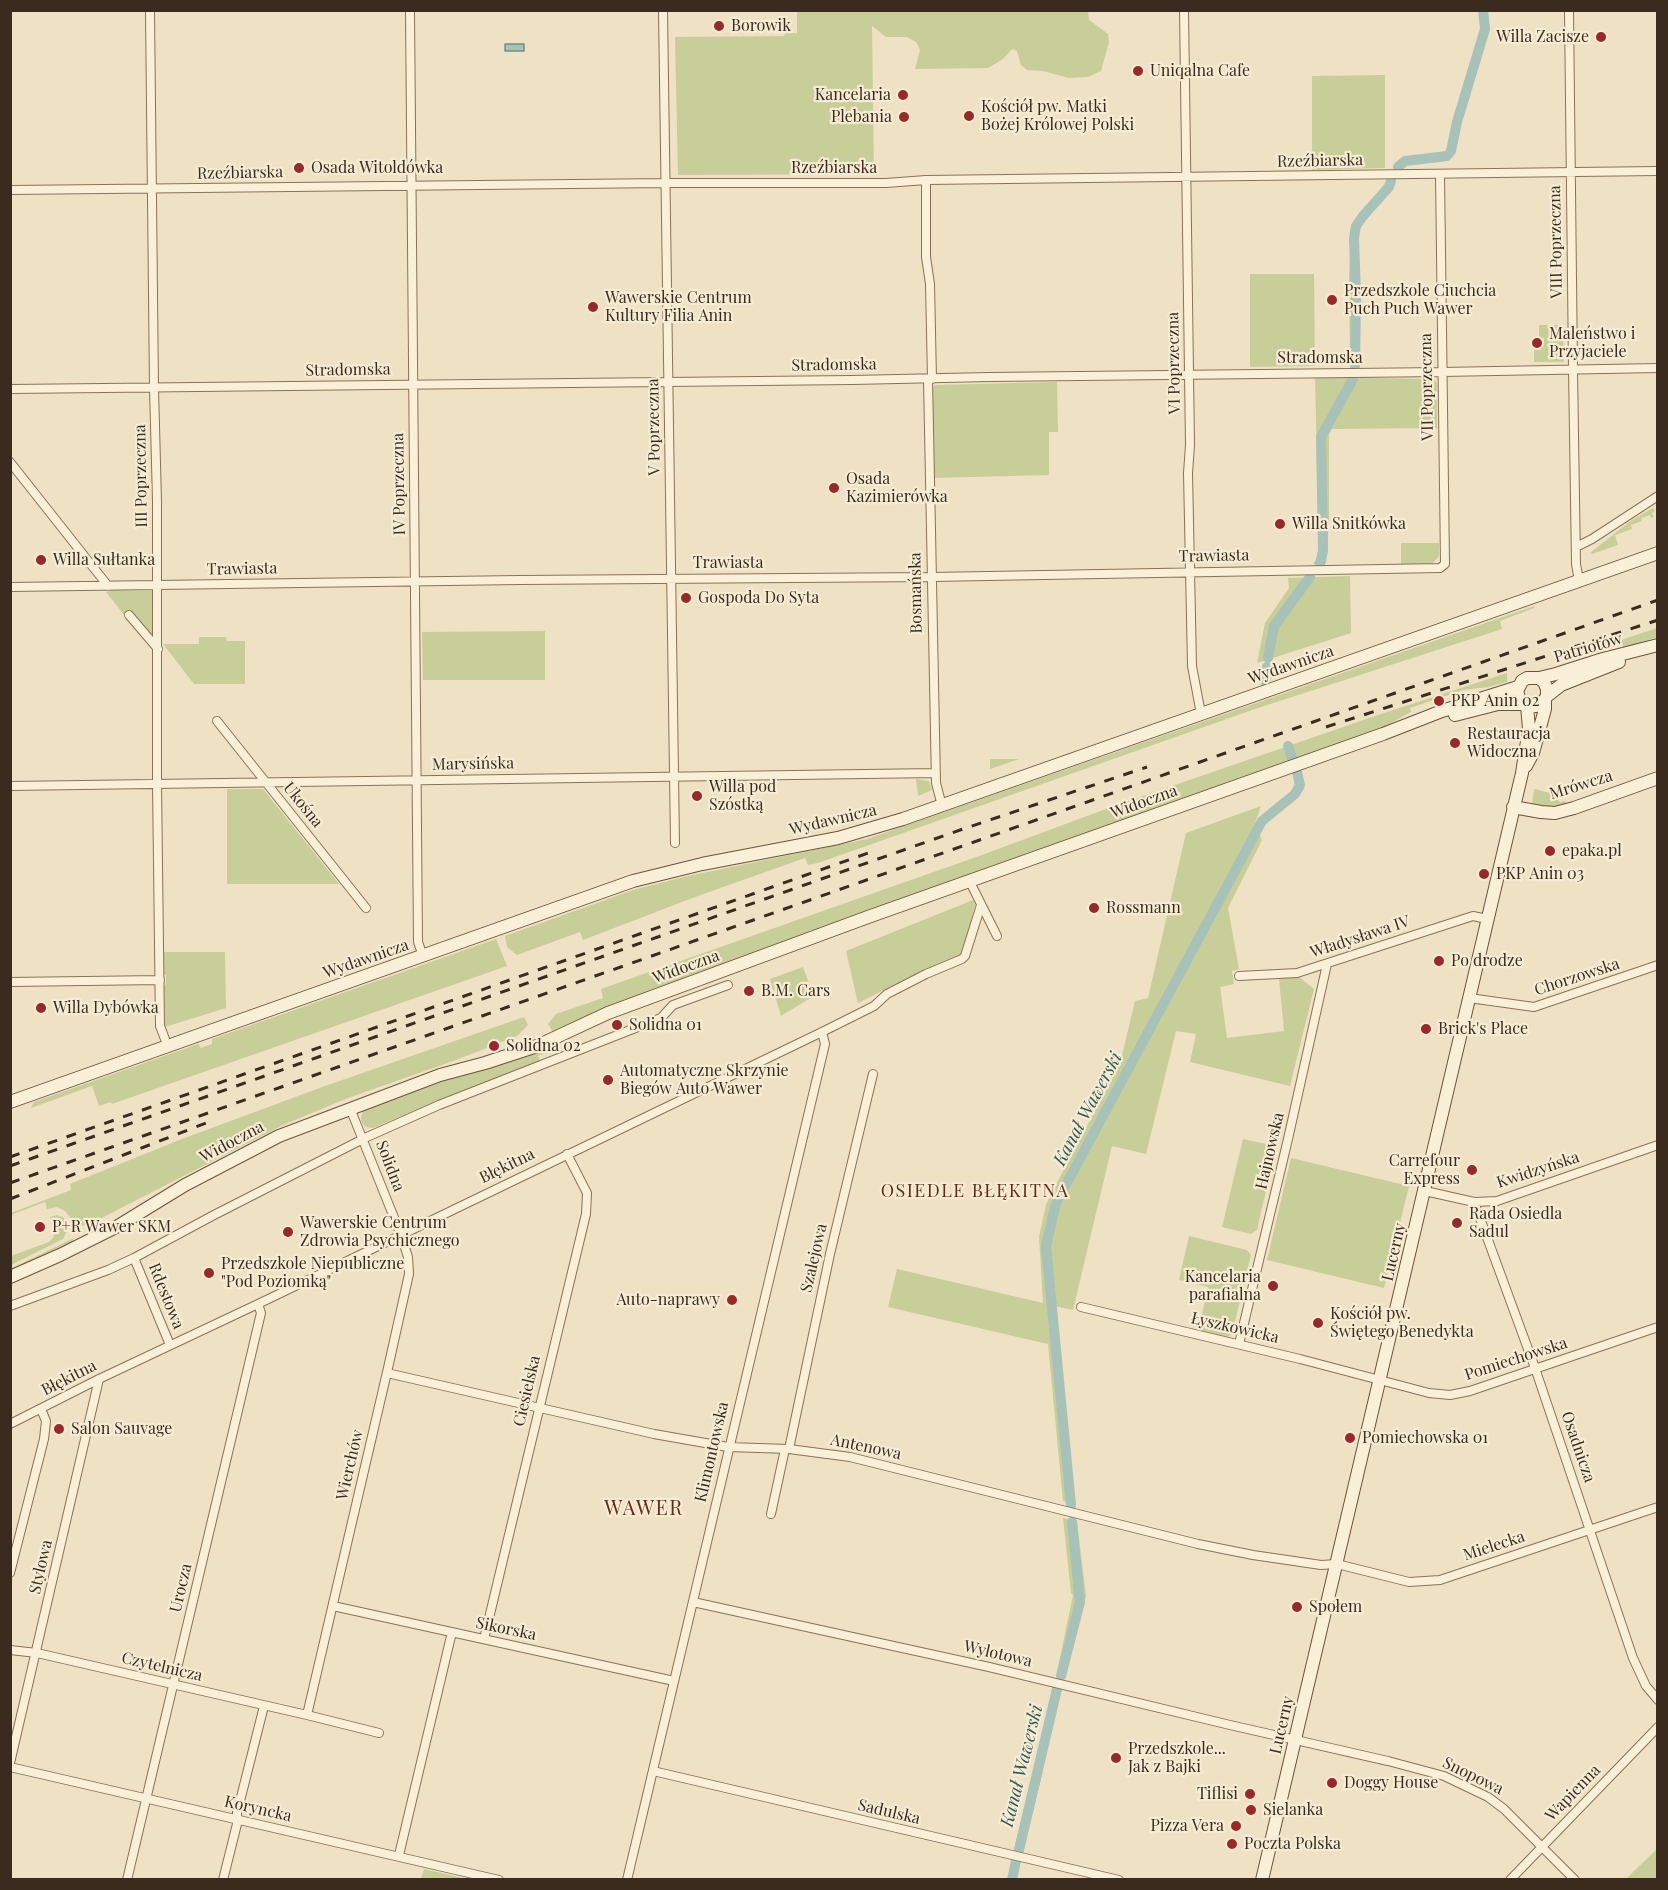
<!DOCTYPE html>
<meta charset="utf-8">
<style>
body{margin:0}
#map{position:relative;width:1668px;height:1890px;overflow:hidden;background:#efe1c3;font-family:"Playfair Display",serif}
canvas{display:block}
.frame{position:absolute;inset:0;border:12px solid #3a2b1e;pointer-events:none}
</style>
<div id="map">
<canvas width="1668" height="1890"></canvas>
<div class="frame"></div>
</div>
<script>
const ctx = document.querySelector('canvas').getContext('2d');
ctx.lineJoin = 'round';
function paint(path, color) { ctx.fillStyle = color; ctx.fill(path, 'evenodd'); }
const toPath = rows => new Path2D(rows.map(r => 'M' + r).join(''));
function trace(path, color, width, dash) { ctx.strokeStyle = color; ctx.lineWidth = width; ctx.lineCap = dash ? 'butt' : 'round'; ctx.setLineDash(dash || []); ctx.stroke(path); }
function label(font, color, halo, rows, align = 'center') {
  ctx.font = font + ' "Playfair Display",serif'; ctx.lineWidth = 4.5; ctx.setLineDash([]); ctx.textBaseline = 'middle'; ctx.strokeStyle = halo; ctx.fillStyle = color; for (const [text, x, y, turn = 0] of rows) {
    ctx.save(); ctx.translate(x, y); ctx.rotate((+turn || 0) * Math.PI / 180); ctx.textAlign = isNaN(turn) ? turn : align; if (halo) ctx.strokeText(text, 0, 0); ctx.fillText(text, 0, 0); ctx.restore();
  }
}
const green = toPath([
 [1088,11,1089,20,1108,34,1109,42,1101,71,1088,77,1069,78,1043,71,1027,70,1021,65,1017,51,1012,49,1003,59,988,68,915,69,920,50,916,42,907,37,886,37,872,26,874,174,678,175,675,37,784,36,785,33,797,33,797,11],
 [1385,75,1385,168,1312,170,1312,76],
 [1386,182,1394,182,1382,200,1365,219,1360,228,1358,240,1360,366,1350,366,1349,273,1351,232,1353,225],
 [1250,274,1314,274,1315,366,1250,367],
 [1539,325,1563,325,1564,362,1534,362,1534,347,1544,346,1544,338,1539,337],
 [1315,377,1434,379,1437,383,1437,428,1332,429,1329,434,1329,518,1326,564,1313,564,1318,556,1319,542],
 [1057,382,1058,432,1049,432,1049,475,933,478,932,389,935,385],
 [1653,508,1655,511,1652,513,1654,517,1651,518,1650,515,1641,518,1642,521,1631,525,1632,529,1615,535,1618,545,1592,554,1591,552,1614,534,1632,520],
 [1401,543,1439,543,1439,556,1433,563,1401,564],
 [1350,576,1351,633,1257,663,1265,623,1289,588,1288,578],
 [113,590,154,591,153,637,132,611,125,616,106,592],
 [1534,606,1534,608,1500,621,1502,629,1258,708,818,863,808,865,805,858,695,897,583,940,580,932,517,955,507,947,505,936,633,890,688,876,867,839],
 [1657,628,1657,637,1624,648,1621,640],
 [545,631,545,680,423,680,422,632],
 [199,637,226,637,227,641,245,641,245,684,194,684,163,644,199,644],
 [1507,673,1507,682,1488,687,1463,690,1410,708,1411,712,1382,728,844,919,602,1009,552,1031,548,1024,556,1014,603,998,601,989,982,855,1114,806,1381,714],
 [990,759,1019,759,990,769],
 [916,779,929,781,932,790,918,796],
 [227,789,263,789,339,884,227,884],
 [1534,789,1550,793,1560,802,1565,801,1567,804,1549,807,1532,805],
 [1261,806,1255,823,1262,840,1228,908,1239,969,1232,971,1234,984,1220,987,1227,1038,1284,1031,1279,978,1298,976,1314,989,1290,1086,1190,1062,1196,1034,1176,1031,1146,1154,1112,1146,1073,1310,1054,1306,1074,1504,1063,1501,1048,1344,888,1307,897,1269,1043,1303,1039,1237,1046,1205,1053,1190,1120,1064,1135,1001,1148,998,1186,833],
 [973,900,975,904,965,946,961,954,957,958,924,970,858,1003,846,951],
 [496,939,507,966,112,1104,111,1102,99,1106,92,1086,31,1108,34,1102,198,1044,201,1048,212,1044,212,1039],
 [163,952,225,952,226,1008,165,1027,164,986,166,984,166,975,164,974],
 [803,967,814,996,781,1016,770,979],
 [524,1017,528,1025,517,1036,456,1060,348,1098,283,1125,86,1226,80,1225,77,1227,65,1211,57,1207,47,1209,45,1202,11,1215,11,1213,71,1190,70,1184,182,1139,325,1086],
 [550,1049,551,1051,538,1056,540,1061,449,1096,373,1128,366,1127,362,1123,361,1118,363,1111,368,1107,452,1077,499,1065],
 [1243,1139,1271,1145,1275,1151,1257,1230,1251,1234,1222,1227],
 [1291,1158,1409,1186,1384,1288,1267,1260],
 [57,1215,63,1217,69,1227,63,1239,11,1265,11,1256,49,1242,53,1238,56,1227,50,1217],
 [1189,1236,1247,1250,1251,1255,1232,1334,1226,1338,1198,1331,1208,1287,1179,1280],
 [74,1238,72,1243,11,1271,10,1269],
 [1063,1518,1077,1522,1086,1596,1065,1679,1056,1677,1073,1595,1071,1593],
 [1055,1688,1060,1689,1041,1770,1043,1771,1023,1851,1014,1849],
 [1657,1849,1657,1879,1626,1879,1632,1873],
 [424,1869,467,1879,421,1879]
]);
const water = toPath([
 [505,44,524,44,524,51,505,51,505,44]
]);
const canal = toPath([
 [1398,167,1405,161,1447,156,1451,151,1457,122,1485,29,1483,10],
 [1355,366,1356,296,1354,238,1356,226,1363,216,1389,187,1391,181],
 [1320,564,1323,551,1321,437,1353,379],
 [1268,658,1274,626,1310,577],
 [1265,681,1267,667],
 [1288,746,1292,758],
 [1071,1505,1046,1246,1056,1203,1262,821,1295,794,1300,785,1297,772],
 [1061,1676,1080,1602,1072,1522],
 [1019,1850,1057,1689],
 [1012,1880,1016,1861]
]);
const street = toPath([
 [150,10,154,388,157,501,157,783,160,1026,168,1047],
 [410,10,418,942,423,956],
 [663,10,675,843],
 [1184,10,1190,445,1188,473,1192,666,1201,714],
 [1569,10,1573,369,1576,564,1579,581],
 [926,180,926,257,930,284,932,379],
 [10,190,667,183,886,183,926,180,1658,171],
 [928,379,936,783,942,806],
 [10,389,852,380,989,377,1442,372,1658,368],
 [10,462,108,586],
 [1576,547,1592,539,1658,496],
 [10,587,520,580,931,577,1440,568,1445,564,1440,174],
 [129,615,158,649],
 [217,721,366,908],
 [10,786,936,773],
 [970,882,997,936],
 [1239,976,1297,973,1473,916,1487,919],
 [10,982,160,980],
 [1469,998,1534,1007,1658,965],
 [1425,1191,1474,1202,1497,1201,1658,1145],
 [1474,1202,1535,1368,1633,1658,1646,1686,1658,1700],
 [134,1258,170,1345],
 [10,1306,108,1270,134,1258,214,1215,367,1137,439,1105,661,1018,673,1005,728,985],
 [1081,1307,1300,1359,1429,1393,1450,1395,1470,1391,1658,1327],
 [1239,1344,1288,1139,1327,964],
 [387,1373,654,1434,728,1447,789,1449,850,1457,1198,1544,1253,1555,1321,1565,1337,1564,1409,1582,1440,1580,1658,1507],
 [10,1424,99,1379,258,1304,822,1032,874,1006,887,994,926,974,962,959,965,956,981,905],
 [789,1449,830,1254,873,1074],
 [771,1514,785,1449],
 [10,1573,44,1439,46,1421,41,1409],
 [693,1602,989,1667,1230,1725,1388,1761,1444,1776,1488,1797,1504,1809,1575,1880],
 [333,1606,674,1681],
 [484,1639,586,1214,587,1193,567,1154],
 [10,1650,37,1653,307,1715,388,1368,409,1274,408,1257,401,1235,350,1108],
 [307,1715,379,1733],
 [10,1763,99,1379],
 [10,1767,499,1880],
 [653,1771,1119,1880],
 [399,1855,452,1632],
 [127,1880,261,1313,258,1304],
 [223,1880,237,1824,237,1813,264,1706],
 [627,1880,825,1044,822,1032],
 [1510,1880,1658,1727]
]);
const secondary = toPath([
 [1539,678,1544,682,1547,689,1547,696,1541,705,1529,707,1520,701,1517,691,1522,681,1527,678,1539,678,1556,674,1603,659,1658,645],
 [1547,696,1561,685,1619,662],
 [1455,715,1498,704,1523,704],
 [1526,766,1533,753,1545,709,1545,701],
 [1513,807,1541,812,1555,813,1574,808,1658,778],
 [10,1102,633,881,702,864,838,838,903,819,1658,553],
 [10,1277,60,1255,118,1226,185,1185,279,1136,440,1075,485,1063,537,1046,608,1013,868,917,1383,734,1442,711,1518,687],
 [1262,1880,1522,773,1529,729,1527,706]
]);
const rail = toPath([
 [1326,727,1658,620],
 [10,1157,871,852],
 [10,1166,963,829,1147,767],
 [10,1183,1658,600],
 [10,1199,206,1123]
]);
const markers = [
 [719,26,6,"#9a282b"],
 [1601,37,6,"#9a282b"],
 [1138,71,6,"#9a282b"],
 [903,95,6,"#9a282b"],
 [969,116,6,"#9a282b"],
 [904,117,6,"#9a282b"],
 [299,168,6,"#9a282b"],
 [1332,300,6,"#9a282b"],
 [593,307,6,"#9a282b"],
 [1537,343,6,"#9a282b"],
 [834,488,6,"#9a282b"],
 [1280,524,6,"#9a282b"],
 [41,560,6,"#9a282b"],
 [686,598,6,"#9a282b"],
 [1439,701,6,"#9a282b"],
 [1455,743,6,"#9a282b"],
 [697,796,6,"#9a282b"],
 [1550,851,6,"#9a282b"],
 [1484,874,6,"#9a282b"],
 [1094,908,6,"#9a282b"],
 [1439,961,6,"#9a282b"],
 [749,991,6,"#9a282b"],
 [41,1008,6,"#9a282b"],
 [617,1025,6,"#9a282b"],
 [1426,1029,6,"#9a282b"],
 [494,1046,6,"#9a282b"],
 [608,1080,6,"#9a282b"],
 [1472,1170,6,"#9a282b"],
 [1457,1223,6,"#9a282b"],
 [40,1227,6,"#9a282b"],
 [288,1232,6,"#9a282b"],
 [209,1273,6,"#9a282b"],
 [1273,1286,6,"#9a282b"],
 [732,1300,6,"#9a282b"],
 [1318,1323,6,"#9a282b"],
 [59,1429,6,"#9a282b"],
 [1350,1438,6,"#9a282b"],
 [1297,1607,6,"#9a282b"],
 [1116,1758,6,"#9a282b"],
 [1332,1783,6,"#9a282b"],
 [1250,1794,6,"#9a282b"],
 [1251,1810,6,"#9a282b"],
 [1236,1826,6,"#9a282b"],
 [1232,1844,6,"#9a282b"]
];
const poiNames = [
 ["Borowik",731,26],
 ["Willa Zacisze",1589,37,"right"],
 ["Uniqalna Cafe",1150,71],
 ["Kancelaria",891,95,"right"],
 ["Kościół pw. Matki",981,107],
 ["Bożej Królowej Polski",981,125],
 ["Plebania",892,117,"right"],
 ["Osada Witoldówka",311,168],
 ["Przedszkole Ciuchcia",1344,291],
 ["Puch Puch Wawer",1344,309],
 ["Wawerskie Centrum",605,298],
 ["Kultury Filia Anin",605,316],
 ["Maleństwo i",1549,334],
 ["Przyjaciele",1549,352],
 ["Osada",846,479],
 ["Kazimierówka",846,497],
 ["Willa Snitkówka",1292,524],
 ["Willa Sułtanka",53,560],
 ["Gospoda Do Syta",698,598],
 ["PKP Anin 02",1451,701],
 ["Restauracja",1467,734],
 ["Widoczna",1467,752],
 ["Willa pod",709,787],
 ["Szóstką",709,805],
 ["epaka.pl",1562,851],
 ["PKP Anin 03",1496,874],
 ["Rossmann",1106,908],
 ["Po drodze",1451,961],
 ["B.M. Cars",761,991],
 ["Willa Dybówka",53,1008],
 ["Solidna 01",629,1025],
 ["Brick's Place",1438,1029],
 ["Solidna 02",506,1046],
 ["Automatyczne Skrzynie",620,1071],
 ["Biegów Auto Wawer",620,1089],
 ["Carrefour",1460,1161,"right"],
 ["Express",1460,1179,"right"],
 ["Rada Osiedla",1469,1214],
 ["Sadul",1469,1232],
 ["Wawerskie Centrum",300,1223],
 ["Zdrowia Psychicznego",300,1241],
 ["P+R Wawer SKM",52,1227],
 ["Przedszkole Niepubliczne",221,1264],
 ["\"Pod Poziomką\"",221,1282],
 ["Kancelaria",1261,1277,"right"],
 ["parafialna",1261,1295,"right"],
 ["Auto-naprawy",720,1300,"right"],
 ["Kościół pw.",1330,1314],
 ["Świętego Benedykta",1330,1332],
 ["Salon Sauvage",71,1429],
 ["Pomiechowska 01",1362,1438],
 ["Społem",1309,1607],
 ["Przedszkole...",1128,1749],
 ["Jak z Bajki",1128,1767],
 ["Doggy House",1344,1783],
 ["Tiflisi",1238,1794,"right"],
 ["Sielanka",1263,1810],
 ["Pizza Vera",1224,1826,"right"],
 ["Poczta Polska",1244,1844]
];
const streetNames = [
 ["Rzeźbiarska",1320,161,-1],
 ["Rzeźbiarska",834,168],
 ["Rzeźbiarska",240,173,-1],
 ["VIII Poprzeczna",1556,242,-91],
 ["Stradomska",1320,358],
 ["VI Poprzeczna",1174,363,-91],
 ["Stradomska",834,365,-1],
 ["Stradomska",348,370,-1],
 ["VII Poprzeczna",1427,387,-91],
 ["V Poprzeczna",654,427,-91],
 ["III Poprzeczna",141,476,-91],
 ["IV Poprzeczna",399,484,-91],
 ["Trawiasta",1214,556,-1],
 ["Trawiasta",728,563],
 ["Trawiasta",242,569,-1],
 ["Bosmańska",916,593,-91],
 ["Patriotów",1588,648,-16],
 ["Wydawnicza",1291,665,-19],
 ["Marysińska",473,764,-1],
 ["Mrówcza",1581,785,-17],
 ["Widoczna",1144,802,-20],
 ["Ukośna",303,805,51],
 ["Wydawnicza",833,820,-13],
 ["Władysława IV",1360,937,-18],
 ["Wydawnicza",366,959,-19],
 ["Widoczna",686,967,-20],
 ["Chorzowska",1577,977,-18],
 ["Widoczna",232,1142,-28],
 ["Hajnowska",1270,1151,-77],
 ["Solidna",390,1166,69],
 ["Błękitna",507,1166,-26],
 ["Kwidzyńska",1538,1170,-18],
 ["Lucerny",1394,1252,-77],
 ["Szalejowa",814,1258,-77],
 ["Rdestowa",166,1296,68],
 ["Łyszkowicka",1235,1328,13],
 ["Pomiechowska",1516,1359,-18],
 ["Błękitna",69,1378,-27],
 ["Ciesielska",527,1391,-77],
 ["Antenowa",866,1447,12],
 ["Osadnicza",1578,1447,71],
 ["Klimontowska",712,1452,-77],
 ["Wierchów",350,1465,-77],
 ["Mielecka",1494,1546,-18],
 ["Stylowa",41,1567,-77],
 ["Urocza",181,1588,-77],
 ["Sikorska",506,1629,12],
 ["Wylotowa",998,1654,13],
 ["Czytelnicza",162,1667,13],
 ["Lucerny",1282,1725,-77],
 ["Snopowa",1473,1776,26],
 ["Wapienna",1573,1793,-46],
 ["Koryncka",258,1809,13],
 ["Sadulska",889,1812,13]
];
const waterNames = [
 ["Kanał Wawerski",1088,1109,-62],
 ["Kanał Wawerski",1022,1766,-76]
];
const neighbourhoodNames = [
 ["OSIEDLE BŁĘKITNA",975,1191]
];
const quarterNames = [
 ["WAWER",644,1509]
];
paint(green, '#c8ce97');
paint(water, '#a6c2b9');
trace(water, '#6c9187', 1.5);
trace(canal, '#a6c2b9', 10);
trace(street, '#8a7259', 10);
trace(secondary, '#6c533d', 14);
trace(street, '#faefd7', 8);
trace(secondary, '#faefd7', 12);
trace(rail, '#3a2b1e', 3, [10, 10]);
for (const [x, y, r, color] of markers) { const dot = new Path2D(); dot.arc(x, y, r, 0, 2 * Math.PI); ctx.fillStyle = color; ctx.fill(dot); trace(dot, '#f6ecd3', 2); }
label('16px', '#3a2b1e', '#f6ecd3', poiNames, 'left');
label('16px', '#3a2b1e', '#f6ecd3', streetNames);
label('italic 18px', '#2d5a56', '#f6ecd3', waterNames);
ctx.letterSpacing = '1.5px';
label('18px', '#672b1c', '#f6ecd3', neighbourhoodNames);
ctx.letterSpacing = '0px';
ctx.letterSpacing = '1.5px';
label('20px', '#672b1c', '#f6ecd3', quarterNames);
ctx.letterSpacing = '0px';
</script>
